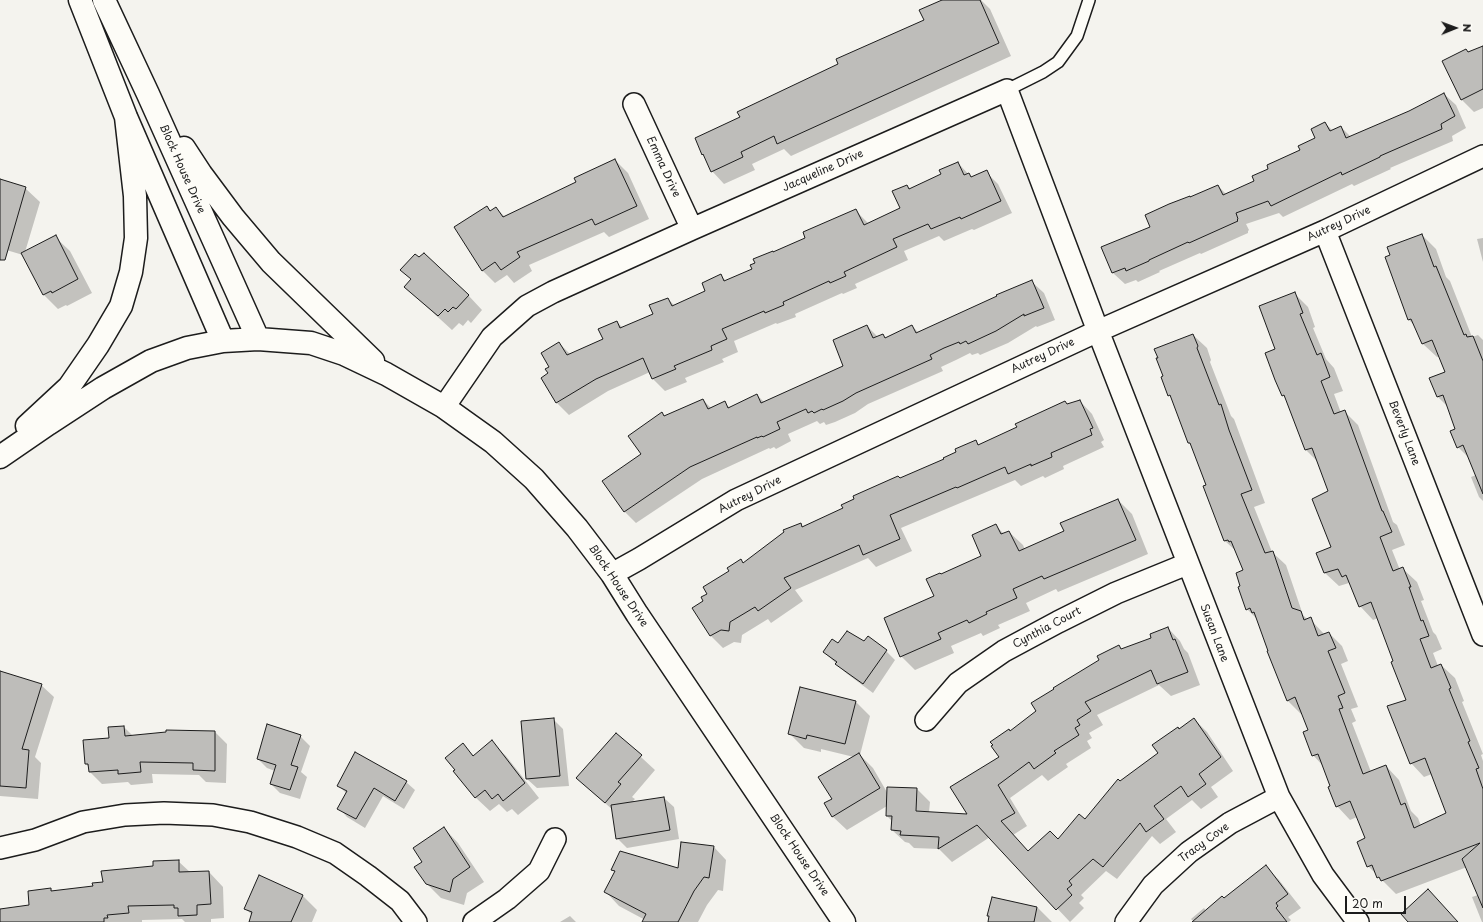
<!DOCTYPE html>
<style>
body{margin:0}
#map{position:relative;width:1483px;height:922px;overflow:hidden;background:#f4f3ee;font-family:"Playpen Sans",sans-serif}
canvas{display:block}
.north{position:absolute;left:1435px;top:8px;width:40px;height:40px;-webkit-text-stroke:3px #fdfcf7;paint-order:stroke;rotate:89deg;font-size:11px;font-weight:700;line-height:16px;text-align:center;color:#1c1c1c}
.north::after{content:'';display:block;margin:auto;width:14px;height:18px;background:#1c1c1c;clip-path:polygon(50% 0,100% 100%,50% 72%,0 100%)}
.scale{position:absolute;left:1345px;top:896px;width:61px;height:18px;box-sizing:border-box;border:2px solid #1c1c1c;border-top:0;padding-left:5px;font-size:12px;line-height:14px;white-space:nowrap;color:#1c1c1c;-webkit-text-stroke:3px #fdfcf7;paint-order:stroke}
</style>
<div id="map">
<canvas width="1483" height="922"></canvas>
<div class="north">N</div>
<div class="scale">20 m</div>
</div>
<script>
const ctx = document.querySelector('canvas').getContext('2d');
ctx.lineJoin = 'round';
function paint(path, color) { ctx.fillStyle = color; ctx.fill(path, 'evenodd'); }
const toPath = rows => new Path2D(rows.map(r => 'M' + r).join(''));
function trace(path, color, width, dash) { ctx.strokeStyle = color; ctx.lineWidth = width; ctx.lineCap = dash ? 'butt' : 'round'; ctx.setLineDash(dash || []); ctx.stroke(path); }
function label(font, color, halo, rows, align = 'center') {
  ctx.font = font + ' "Playpen Sans",sans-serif'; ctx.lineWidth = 3.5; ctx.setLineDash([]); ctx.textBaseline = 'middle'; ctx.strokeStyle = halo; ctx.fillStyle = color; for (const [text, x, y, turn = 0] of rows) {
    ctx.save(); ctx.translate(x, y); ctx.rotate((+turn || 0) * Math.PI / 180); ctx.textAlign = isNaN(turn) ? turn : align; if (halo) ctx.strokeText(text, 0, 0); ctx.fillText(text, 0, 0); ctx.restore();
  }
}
const shadow = toPath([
 [945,0,981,0,990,9,1011,56,791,156,784,149,752,164,755,170,724,184,712,171,706,158,703,154,697,138,741,118,839,65,925,21],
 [1483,47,1483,108,1474,112,1461,99,1466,50,1469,53],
 [1444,94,1456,105,1466,128,1452,136,1453,141,1390,168,1391,169,1354,186,1352,184,1283,217,1279,213,1246,224,1249,230,1248,231,1248,233,1201,254,1200,253,1159,271,1160,272,1138,282,1136,280,1125,284,1113,273,1103,247,1152,227,1191,198,1218,186,1226,194,1256,181,1270,169,1301,151,1316,139,1325,123,1333,131,1341,127,1351,137,1409,112],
 [615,160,628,173,649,219,609,237,604,232,529,265,532,271,514,283,507,275,495,283,482,270,486,207,491,211,496,208,505,217,577,183],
 [958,163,972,178,986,172,998,184,1012,213,974,230,972,229,944,241,939,236,904,251,908,260,855,284,857,288,843,294,842,293,795,314,796,317,777,324,776,323,734,341,738,352,722,359,724,362,685,378,687,382,665,391,653,379,650,372,608,391,569,415,557,403,542,379,550,374,559,343,570,354,604,339,617,322,623,328,655,314,668,299,675,306,707,292,721,275,726,281,753,270,773,253,807,238,856,211,869,224,901,209,907,186,911,189,942,175],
 [0,180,25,188,40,202,25,252,55,237,70,251,92,293,67,306,66,305,58,309,43,294,23,255,3,249,0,246],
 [1422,235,1436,249,1446,277,1450,281,1472,337,1478,335,1483,340,1483,501,1479,497,1471,477,1476,475,1469,458,1458,447,1456,429,1449,408,1438,397,1446,372,1440,356,1437,357,1423,344,1415,326,1409,320,1387,257],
 [1483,238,1483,262,1477,239],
 [401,270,468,295,482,310,471,323,468,320,463,326,459,323,452,330,405,287,412,280],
 [1032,282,1044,293,1055,320,1037,327,1036,326,1008,343,980,355,978,353,972,355,970,353,956,360,941,367,943,371,868,404,855,413,835,422,826,425,824,422,820,424,817,421,788,434,791,441,776,449,774,447,770,449,769,448,702,479,636,523,625,512,642,454,662,414,665,417,703,400,711,408,724,402,730,408,757,395,764,402,844,366,867,326,878,337,883,335,886,339,912,326,919,333],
 [1295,294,1308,307,1315,327,1313,328,1326,359,1334,368,1343,391,1334,394,1341,413,1344,411,1358,425,1393,522,1397,525,1405,545,1392,550,1400,570,1403,569,1417,582,1424,600,1421,601,1433,632,1436,635,1442,649,1433,653,1438,666,1441,665,1455,678,1464,701,1462,702,1483,754,1481,755,1483,761,1483,922,1482,922,1472,897,1478,895,1467,867,1396,894,1368,866,1366,839,1357,817,1350,820,1337,806,1324,767,1313,755,1309,731,1302,713,1301,714,1287,700,1259,621,1247,609,1241,587,1244,571,1237,552,1225,541,1192,446,1189,443,1173,399,1169,395,1164,377,1193,335,1207,348,1211,360,1210,362,1231,416,1234,419,1265,503,1254,507,1272,552,1286,565,1303,615,1308,620,1310,619,1325,635,1329,633,1342,646,1348,661,1341,664,1358,707,1351,709,1356,721,1352,723,1371,772,1386,766,1399,780,1411,811,1418,818,1421,826,1448,814,1432,774,1424,777,1411,763,1407,701,1394,661,1378,618,1373,620,1360,606,1352,586,1349,583,1339,586,1325,573,1317,554,1333,548,1330,491,1319,463,1306,450,1286,399,1283,395,1276,350],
 [1080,401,1092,414,1104,440,1101,442,1104,447,1063,466,1064,469,1045,478,1043,476,1021,486,1015,480,901,528,912,551,876,567,868,558,795,590,803,601,771,623,768,619,742,635,741,643,734,642,723,648,711,636,694,608,705,601,708,594,731,572,740,560,744,564,800,524,803,527,844,509,900,479,945,460,976,442,979,445,1068,405],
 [1118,500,1132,514,1148,554,1058,592,1056,589,1026,603,1030,611,998,625,1000,628,983,636,981,633,951,646,954,653,915,670,901,656,935,596,941,575,983,557,996,526,1004,534,1009,532,1023,545,1025,550,1065,532],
 [1168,628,1180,641,1184,649,1188,653,1200,685,1171,696,1159,685,1097,715,1103,725,1089,733,1092,738,1087,741,1091,748,1066,764,1068,767,1048,781,1042,775,1010,798,1027,826,1013,835,1029,852,1058,840,1085,820,1120,782,1159,753,1179,730,1194,719,1207,732,1233,771,1211,787,1218,797,1201,809,1192,800,1166,819,1176,832,1160,844,1152,836,1117,879,1106,871,1081,895,1084,898,1079,903,1084,908,1070,922,990,837,952,862,939,849,914,848,909,843,905,842,892,830,893,822,887,816,887,806,847,830,832,816,833,799,854,757,821,749,821,752,804,748,790,734,856,702,870,716,860,755,873,768,888,794,917,789,930,802,929,812,969,815,1001,757,1010,732,1119,646,1122,650,1153,639],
 [864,642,886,651,895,660,873,693,846,673,824,652,838,645],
 [0,674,41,685,54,697,35,757,41,763,38,799,0,796],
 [553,719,563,729,569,786,537,788,527,779,522,722],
 [124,727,133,736,167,733,215,732,227,744,226,783,206,782,199,775,152,774,153,783,131,785,128,782,102,784,90,772,89,767,86,764,110,739],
 [616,734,655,770,632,797,635,799,632,802,664,798,674,807,679,839,627,848,617,838,613,810,592,792],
 [300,736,310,746,301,772,307,777,300,799,280,793,271,784,275,771,267,768,258,759],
 [491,742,506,756,539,798,518,815,512,809,507,812,499,804,490,811,475,797,463,745,474,756],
 [406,782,415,790,404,809,383,796,365,828,347,817,339,808,347,794,338,785],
 [444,828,458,843,484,882,467,893,464,905,441,898,427,884,423,862],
 [713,846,726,860,723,891,718,890,707,905,698,922,649,922,619,906,606,892,616,873,612,869,679,870],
 [178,861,191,873,209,872,223,887,224,918,211,919,211,922,185,922,182,919,142,920,142,922,0,922,0,910,30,906,51,889,53,892,94,887,154,867],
 [1266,867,1279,880,1301,908,1288,917,1291,920,1289,922,1194,922,1191,919,1204,908,1206,911,1224,899],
 [259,877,303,896,317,910,312,922,253,922,252,915,245,908],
 [992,898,1038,908,1052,922,989,922],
 [570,916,576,922,560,922]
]);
const building = toPath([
 [942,0,980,0,999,43,777,144,774,136,741,152,743,157,711,172,703,154,702,155,695,138,740,117,737,112,838,64,836,59,924,20,919,10,942,0],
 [1483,46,1483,89,1461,100,1442,61,1466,49,1468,52,1483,46],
 [1444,93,1455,116,1441,124,1442,129,1380,156,1380,157,1342,175,1341,172,1271,206,1268,201,1236,213,1238,219,1237,220,1238,221,1189,243,1188,242,1149,260,1149,261,1126,271,1125,268,1112,273,1101,247,1150,227,1145,215,1169,204,1190,196,1190,197,1218,185,1223,195,1254,181,1252,176,1268,169,1267,165,1300,150,1298,146,1315,138,1311,129,1325,122,1330,131,1341,126,1346,138,1409,111,1444,93],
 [615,159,637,206,595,225,592,219,517,252,520,257,501,270,495,262,482,271,454,227,487,206,490,211,496,207,503,217,576,182,574,178,615,159],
 [958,162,964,175,969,173,971,177,987,170,1001,201,961,219,960,217,931,229,928,224,893,239,897,247,844,272,846,276,830,283,829,281,783,302,784,305,765,313,764,311,722,329,727,339,711,346,712,350,674,366,676,369,652,379,643,358,596,379,556,403,541,378,548,373,545,369,549,367,541,353,559,342,567,355,603,339,598,329,617,321,620,328,653,314,649,305,668,298,672,306,705,291,702,283,721,274,724,281,752,269,750,265,755,263,753,259,773,251,773,252,805,238,803,232,856,209,864,225,900,208,892,191,907,185,909,189,941,174,939,170,958,162],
 [0,179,26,187,5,260,0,260,0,179],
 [1422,234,1434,267,1436,266,1464,335,1466,334,1467,337,1473,336,1483,361,1483,494,1463,445,1457,448,1450,431,1455,429,1443,395,1437,397,1429,378,1445,372,1432,340,1422,344,1411,319,1408,320,1385,257,1390,255,1387,247,1422,234],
 [56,235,78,279,52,293,51,291,43,295,21,253,56,235],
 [424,253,469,295,456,309,453,307,448,312,445,309,438,316,404,287,411,279,400,270,415,254,419,257,424,253],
 [1032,280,1044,308,1024,316,1024,314,996,331,968,344,966,341,960,344,959,342,944,348,930,355,932,359,856,393,843,401,823,410,822,409,814,413,812,411,808,413,806,409,777,422,780,429,763,437,762,436,757,438,757,437,690,467,624,512,602,481,641,454,628,436,662,412,664,416,703,399,708,409,725,401,728,408,757,394,761,403,843,366,833,340,867,325,873,338,883,334,885,338,912,325,916,333,997,296,996,295,1032,280],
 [1295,292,1303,313,1300,314,1317,355,1321,353,1330,377,1321,381,1334,414,1345,410,1382,511,1383,511,1392,532,1380,537,1393,571,1403,567,1411,587,1409,587,1421,621,1423,620,1429,636,1420,639,1431,668,1441,664,1451,688,1449,689,1470,741,1468,742,1479,768,1476,769,1483,789,1483,908,1462,859,1480,843,1381,881,1379,877,1377,878,1372,865,1367,867,1357,842,1365,838,1350,801,1336,807,1328,787,1330,786,1318,754,1312,756,1303,732,1308,730,1295,697,1287,701,1267,651,1268,651,1254,612,1252,613,1250,608,1246,610,1238,587,1240,586,1236,573,1243,570,1231,541,1229,542,1228,540,1224,541,1203,486,1206,485,1190,443,1188,443,1170,395,1168,396,1161,377,1163,376,1156,358,1158,358,1154,349,1193,334,1198,346,1197,348,1219,405,1221,404,1229,430,1252,490,1241,494,1265,553,1273,551,1292,608,1301,611,1304,620,1311,617,1318,636,1329,632,1336,648,1328,651,1345,693,1338,696,1343,708,1339,709,1363,774,1386,765,1401,805,1405,803,1414,828,1446,813,1425,758,1410,764,1387,706,1406,700,1391,662,1393,661,1371,602,1359,607,1346,575,1342,577,1338,569,1324,573,1316,553,1331,547,1312,499,1328,491,1312,448,1305,450,1284,395,1282,396,1275,380,1265,353,1275,349,1259,306,1295,292],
 [1080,400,1093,428,1090,429,1092,435,1051,453,1052,457,1031,466,1031,464,1008,474,1005,467,957,488,956,487,890,515,900,539,863,555,859,545,784,578,791,588,758,611,755,607,730,622,729,631,721,630,710,636,692,608,703,601,701,597,707,594,703,587,729,571,727,568,741,559,743,563,784,532,783,530,801,523,802,527,843,508,841,505,854,499,853,496,898,476,900,478,944,459,943,458,956,452,955,449,976,440,978,445,1017,427,1015,424,1065,401,1067,404,1080,400],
 [1118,499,1136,540,1044,579,1042,576,1013,589,1017,598,986,612,987,614,969,623,967,620,938,633,941,639,900,657,884,618,934,596,926,579,940,573,941,574,981,556,972,535,996,524,1001,534,1009,531,1019,551,1064,531,1060,523,1118,499],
 [1168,627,1173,640,1175,639,1188,672,1157,684,1151,670,1085,702,1091,711,1077,720,1080,725,1075,728,1079,735,1054,751,1056,753,1034,769,1029,762,998,785,1015,813,1001,821,1028,851,1050,831,1058,839,1079,814,1085,819,1118,779,1120,781,1158,753,1152,745,1178,727,1179,729,1194,718,1221,757,1199,774,1206,784,1188,797,1181,786,1154,806,1164,819,1146,832,1140,823,1103,867,1093,859,1069,881,1072,885,1067,889,1072,895,1056,910,977,825,938,849,939,837,900,835,901,831,891,830,892,816,886,816,887,787,917,788,916,811,967,814,950,787,999,757,991,746,993,745,990,742,1009,729,1010,731,1036,711,1031,703,1054,689,1053,688,1099,660,1097,656,1119,645,1121,649,1151,638,1150,634,1168,627],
 [847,631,864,641,868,636,887,650,863,684,835,664,837,662,823,652,832,639,838,643,847,631],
 [0,671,42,684,22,749,29,750,26,788,0,786,0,671],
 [800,687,856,701,845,744,807,735,806,739,788,734,800,687],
 [554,718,560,776,526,779,521,721,554,718],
 [267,724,301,735,291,765,298,767,290,790,270,784,276,765,257,759,267,724],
 [124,726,125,736,166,732,166,730,215,731,215,771,193,770,193,763,140,762,141,772,118,774,118,770,89,772,88,764,85,764,83,740,109,738,108,727,124,726],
 [616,733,642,755,618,782,621,784,605,803,576,778,616,733],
 [492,740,525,783,503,801,498,794,492,799,485,790,475,798,453,771,455,770,445,758,463,743,473,756,492,740],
 [355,752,407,781,395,801,374,788,356,819,337,809,347,791,337,786,355,752],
 [859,753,880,788,832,817,824,803,832,799,818,777,859,753],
 [664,797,670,830,616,839,611,805,664,797],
 [444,827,470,867,453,879,450,892,426,884,414,867,422,862,413,848,444,827],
 [681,842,714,846,709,878,704,877,694,891,678,922,642,922,646,914,604,892,615,871,611,870,620,851,678,868,681,842],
 [179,860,179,872,209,871,211,904,197,905,197,915,178,916,178,908,174,908,174,905,128,906,129,913,107,915,108,918,104,918,104,922,0,922,0,909,29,905,28,891,51,888,51,891,93,886,92,883,103,882,101,871,153,866,153,861,179,860],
 [1266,865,1288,894,1276,903,1278,906,1276,908,1287,922,1192,922,1222,896,1224,898,1266,865],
 [259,875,303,895,291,922,249,922,252,912,244,909,259,875],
 [1428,889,1458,922,1408,922,1401,914,1428,889],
 [992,897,1037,907,1034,922,988,922,989,916,987,916,992,897]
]);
const service = toPath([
 [1007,90,1043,72,1058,62,1077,36,1089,0]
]);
const minor = toPath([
 [634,104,692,229],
 [1325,231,1483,635],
 [444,407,492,337,527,306,553,292,692,229,1007,90,1098,331,1279,797,1323,875,1358,922],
 [612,574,639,559,736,500,1098,331,1325,231,1483,156],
 [926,720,958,683,1004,651,1058,622,1116,593,1187,564],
 [0,848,35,840,83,822,125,815,164,813,213,815,250,822,297,837,335,853,368,876,400,901,416,922],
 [474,922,507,899,539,871,555,839],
 [1126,922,1153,885,1189,852,1230,823,1279,797]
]);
const tertiary = toPath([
 [80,0,126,117,223,341],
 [104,0,148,94,258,339],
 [184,148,201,174,233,217,271,262,373,361],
 [27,426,69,387,98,345,121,306,131,272,136,238,135,196,126,117],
 [0,457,48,424,103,388,151,361,187,348,223,341,258,339,311,343,344,354,386,374,444,407,493,442,534,479,577,528,612,574,637,614,844,922]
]);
const streetNames = [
 ["Emma Drive",663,167,65],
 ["Block House Drive",182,169,66],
 ["Jacqueline Drive",823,171,-24],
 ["Autrey Drive",1339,224,-25],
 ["Autrey Drive",1043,356,-25],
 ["Beverly Lane",1404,433,69],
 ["Autrey Drive",750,495,-27],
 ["Block House Drive",618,586,56],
 ["Cynthia Court",1047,628,-28],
 ["Susan Lane",1214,633,69],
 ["Tracy Cove",1204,843,-36],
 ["Block House Drive",799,855,56]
];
paint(shadow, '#0003');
paint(building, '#bebdba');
trace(building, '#1c1c1c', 1);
trace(service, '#1c1c1c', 14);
trace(minor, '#1c1c1c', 24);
trace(tertiary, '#1c1c1c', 25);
trace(service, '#fdfcf7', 11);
trace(minor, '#fdfcf7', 21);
trace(tertiary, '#fdfcf7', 22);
label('11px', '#1c1c1c', '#fdfcf7', streetNames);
</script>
